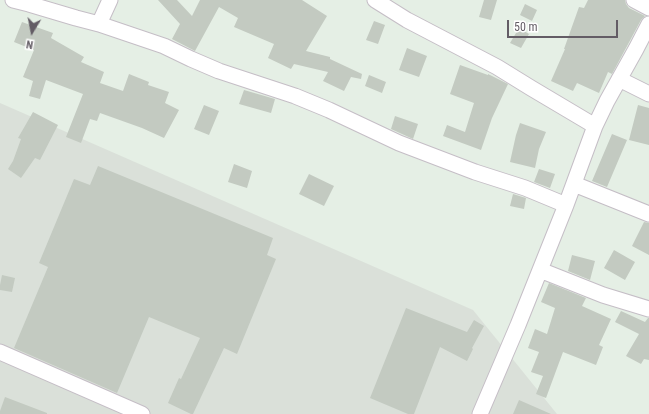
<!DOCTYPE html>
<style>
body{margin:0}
#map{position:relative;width:649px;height:414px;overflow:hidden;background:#e5efe5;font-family:"Roboto Condensed",sans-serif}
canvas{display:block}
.north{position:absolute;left:12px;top:12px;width:40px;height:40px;-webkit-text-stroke:3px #fff;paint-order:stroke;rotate:190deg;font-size:11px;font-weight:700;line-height:16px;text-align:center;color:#635c65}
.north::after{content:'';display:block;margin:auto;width:14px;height:18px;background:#635c65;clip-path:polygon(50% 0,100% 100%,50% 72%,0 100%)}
.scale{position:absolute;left:507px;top:20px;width:111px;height:18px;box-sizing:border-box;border:2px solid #635c65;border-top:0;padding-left:5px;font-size:12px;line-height:14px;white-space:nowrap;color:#635c65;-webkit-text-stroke:3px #fff;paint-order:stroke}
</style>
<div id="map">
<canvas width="649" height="414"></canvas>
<div class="north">N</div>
<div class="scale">50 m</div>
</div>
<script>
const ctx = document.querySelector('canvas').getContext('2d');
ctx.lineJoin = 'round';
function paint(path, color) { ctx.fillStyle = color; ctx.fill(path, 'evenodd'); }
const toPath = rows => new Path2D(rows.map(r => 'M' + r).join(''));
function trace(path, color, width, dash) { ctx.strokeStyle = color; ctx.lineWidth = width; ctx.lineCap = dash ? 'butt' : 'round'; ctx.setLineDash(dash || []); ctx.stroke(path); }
const industrial = toPath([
 [0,103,473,310,557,414,0,414]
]);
const building = toPath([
 [158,0,177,0,192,16,200,0,302,0,327,16,306,51,330,57,330,59,362,74,361,79,351,77,344,91,323,81,328,72,294,64,291,69,268,58,274,44,234,27,238,18,219,7,195,51,172,39,180,24],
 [484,0,497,0,491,20,479,17],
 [588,0,625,0,626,4,629,8,645,16,641,20,612,74,608,72,599,93,577,83,573,91,551,81,565,49,564,49,579,7,584,8],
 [525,4,537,10,532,21,520,15],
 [374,21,385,25,378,44,366,40],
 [22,22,53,33,51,38,84,57,81,62,104,72,100,83,123,91,129,74,149,82,148,85,169,92,165,103,179,110,164,138,142,128,100,113,97,121,90,119,81,143,66,137,83,94,46,80,40,99,29,96,33,81,23,77,34,50,14,42],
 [519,28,529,34,521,48,510,43],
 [407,48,427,56,419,77,399,70],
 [460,65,488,75,488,74,508,84,492,118,481,150,443,136,447,125,465,132,474,103,450,94],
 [369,75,386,82,382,93,365,86],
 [244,90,275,99,271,113,239,104],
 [204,105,219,111,209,135,194,129],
 [638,105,649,108,649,145,629,140],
 [33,112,58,125,40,160,35,158,21,178,8,169,13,161,21,139,18,138],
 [395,116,418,124,413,139,391,129],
 [520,123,546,132,539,149,535,168,510,162,516,135],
 [612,134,627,140,607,187,592,181],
 [234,164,252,171,247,188,228,182],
 [98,166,273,238,267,255,276,259,237,354,224,348,193,414,191,414,168,403,179,378,181,379,200,338,149,317,117,393,14,348,48,267,39,263,74,179,90,185],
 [539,169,555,174,550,188,534,182],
 [309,174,334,186,324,206,299,194],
 [513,194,526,198,524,209,510,206],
 [644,222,649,223,649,255,632,246],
 [614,250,635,262,625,280,604,268],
 [572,255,595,261,590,280,568,271],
 [2,275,15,278,12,292,0,290,0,285],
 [549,283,586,298,582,306,611,319,599,345,603,347,596,365,563,352,546,398,536,394,543,376,531,372,539,352,528,348,535,329,547,334,555,308,541,302],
 [406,308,467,332,474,320,484,326,472,348,473,349,467,361,440,347,414,414,408,414,370,398],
 [621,311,645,322,648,318,649,318,649,360,644,359,641,364,626,356,639,334,615,322],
 [5,397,47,413,47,414,0,414,0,411],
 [519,400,551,414,513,414]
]);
const minor = toPath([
 [13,0,29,4,76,18,99,24,164,46,191,59,219,71,295,96,329,110,399,143,475,172,525,188,566,205],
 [375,0,407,20,497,67,531,88,595,126],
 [634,0,649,8],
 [99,24,110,0],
 [619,79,649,94],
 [574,184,649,214],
 [540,270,603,295,649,309],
 [0,352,142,414],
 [480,414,518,325,566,205,595,126,607,101,636,49,649,24]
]);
paint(industrial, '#dae0d9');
paint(building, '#c3cac1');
trace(minor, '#c5bec6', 17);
trace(minor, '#fff', 15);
</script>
